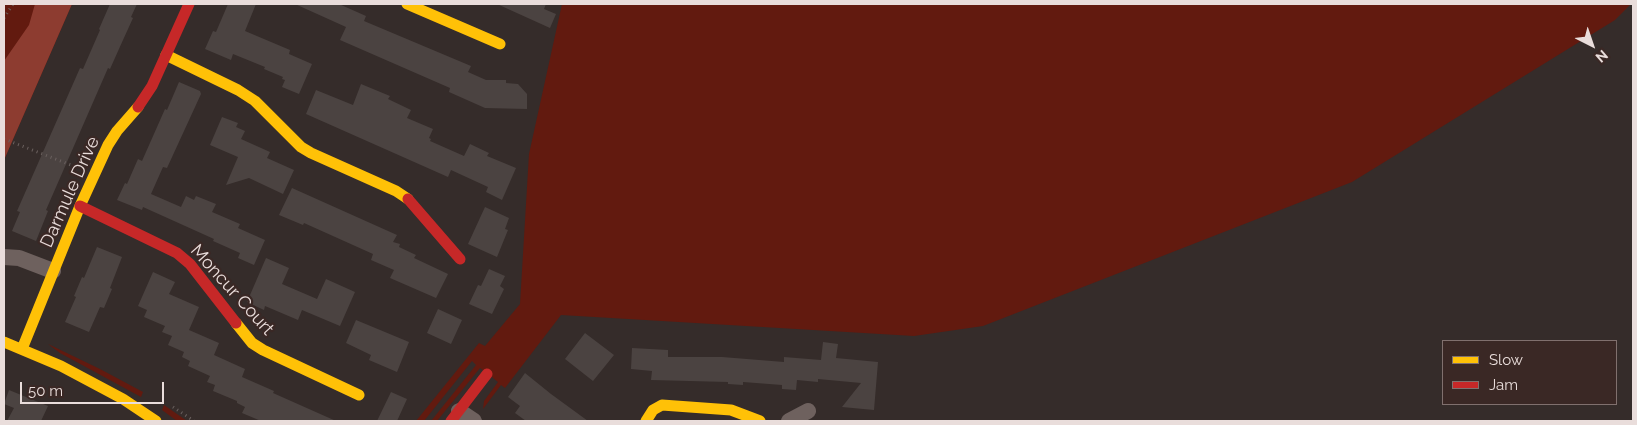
<!DOCTYPE html>
<style>
body{margin:0}
#map{position:relative;width:1637px;height:425px;overflow:hidden;background:#352c2a;font-family:Raleway,sans-serif}
canvas{display:block}
.frame{position:absolute;inset:0;border:5px solid #e9dddb;pointer-events:none}
.legend{position:absolute;left:1442px;top:340px;width:175px;height:65px;box-sizing:border-box;background:#3a2825;border:1px solid #80706e;margin:0;padding:6px 9px;list-style:none;font-size:15px;color:#e9dddb}
.legend li{display:flex;align-items:center;gap:10px;height:25px}
.legend b{width:25px;border:1px solid #80706e}
.north{position:absolute;left:1567px;top:20px;width:50px;height:50px;-webkit-text-stroke:4px #3a2825;paint-order:stroke;rotate:139deg;font-size:14px;font-weight:700;line-height:20px;text-align:center;color:#e9dddb}
.north::after{content:'';display:block;margin:auto;width:18px;height:22px;background:#e9dddb;clip-path:polygon(50% 0,100% 100%,50% 72%,0 100%)}
.scale{position:absolute;left:20px;top:382px;width:144px;height:22px;box-sizing:border-box;border:2px solid #e9dddb;border-top:0;padding-left:6px;font-size:15px;line-height:18px;white-space:nowrap;color:#e9dddb;-webkit-text-stroke:4px #3a2825;paint-order:stroke}
</style>
<div id="map">
<canvas width="1637" height="425"></canvas>
<div class="frame"></div>
<ul class="legend">
<li><b style="height:6px;background:#ffc107"></b>Slow</li>
<li><b style="height:6px;background:#c62828"></b>Jam</li>
</ul>
<div class="north">N</div>
<div class="scale">50 m</div>
</div>
<script>
const ctx = document.querySelector('canvas').getContext('2d');
ctx.lineJoin = 'round';
function paint(path, color) { ctx.fillStyle = color; ctx.fill(path, 'evenodd'); }
const toPath = rows => new Path2D(rows.map(r => 'M' + r).join(''));
function trace(path, color, width, dash) { ctx.strokeStyle = color; ctx.lineWidth = width; ctx.lineCap = dash ? 'butt' : 'round'; ctx.setLineDash(dash || []); ctx.stroke(path); }
function label(font, color, halo, rows, align = 'center') {
  ctx.font = font + ' Raleway,sans-serif'; ctx.lineWidth = 4.5; ctx.setLineDash([]); ctx.textBaseline = 'middle'; ctx.strokeStyle = halo; ctx.fillStyle = color; for (const [text, x, y, turn = 0] of rows) {
    ctx.save(); ctx.translate(x, y); ctx.rotate((+turn || 0) * Math.PI / 180); ctx.textAlign = isNaN(turn) ? turn : align; if (halo) ctx.strokeText(text, 0, 0); ctx.fillText(text, 0, 0); ctx.restore();
  }
}
const green = toPath([
 [4,4,72,4,4,160],
 [562,4,1631,4,1615,20,1352,182,983,326,914,336,561,315,505,388,501,385,483,409,484,401,498,382,480,368,437,421,431,421,476,365,472,361,424,421,416,421,479,343,485,346,520,304,529,154],
 [48,344,100,369,143,392,141,397,60,353],
 [164,405,187,421,177,421,162,410]
]);
const forest = toPath([
 [35,4,72,4,4,160,4,61,29,25]
]);
const building = toPath([
 [110,4,137,4,131,17,133,18,123,40,110,69,108,68,46,210,48,211,36,241,12,231,20,212,17,211,80,68,83,69,100,30,99,29],
 [228,4,256,4,245,31,290,50,289,54,312,64,299,94,282,87,285,80,282,79,283,77,264,69,265,67,233,54,231,60,205,49,213,31,216,32],
 [295,4,339,4,366,16,364,21,471,66,468,72,486,80,506,80,506,83,518,84,527,94,527,109,485,108,449,92,450,88,340,40,346,27],
 [497,4,546,4,544,9,556,14,550,28],
 [179,82,200,91,201,94,167,168,163,167,151,194,181,207,186,196,194,200,196,196,216,204,212,212,240,224,238,228,265,240,254,265,238,258,240,253,213,241,214,239,143,207,142,210,117,200,125,183,127,184,138,159,142,161,165,109,167,110],
 [361,84,390,96,388,99,411,110,407,118,433,129,429,138,431,139,430,141,464,156,470,144,489,153,487,156,516,168,502,200,486,192,488,187,451,170,448,177,306,114,316,90,353,105],
 [222,117,238,123,236,127,245,131,241,139,270,152,267,158,294,170,283,194,249,178,226,185,238,157,210,145],
 [292,188,397,235,393,242,400,244,399,247,416,255,414,258,448,274,436,298,390,278,394,270,371,260,373,254,304,223,303,225,279,215],
 [485,207,509,218,505,229,508,230,497,257,468,244],
 [97,247,122,257,110,288,112,289,104,308,100,307,89,332,65,322,76,297,74,296,82,277,84,278],
 [266,258,289,268,282,284,317,299,326,279,355,292,340,326,302,310,298,320,265,306,264,310,247,302],
 [489,269,505,276,500,286,504,289,492,314,469,304,478,285,481,286],
 [153,272,175,282,169,294,199,307,189,330,219,343,214,355,245,369,242,377,274,391,273,393,336,421,261,421,242,413,245,407,237,403,237,401,213,391,215,385,207,382,210,376,188,366,190,361,182,357,184,352,168,345,172,336,162,332,165,326,144,317,147,310,138,306],
 [438,309,462,320,451,344,427,333],
 [356,320,409,342,397,372,369,360,371,355,346,343],
 [585,333,614,355,593,381,565,359],
 [823,342,838,344,836,358,878,362,874,410,842,407,861,383,818,379,818,382,797,380,796,390,782,389,782,385,743,382,743,385,728,384,728,382,651,380,652,371,631,369,632,348,668,350,668,357,722,357,784,362,784,357,821,360],
 [525,373,551,394,588,421,526,421,515,413,520,406,508,397],
 [9,390,48,406,41,421,7,421,14,408,4,404],
 [391,392,407,399,397,421,377,421]
]);
const path = toPath([
 [4,18,13,4],
 [4,139,76,167],
 [173,407,194,421]
]);
const street = toPath([
 [4,257,19,258,53,271],
 [459,411,474,421],
 [789,421,808,411]
]);
const slow = toPath([
 [407,4,500,44],
 [166,55,238,90,255,101,301,147,311,153,396,191,408,199],
 [236,323,252,343,263,350,359,395],
 [4,342,61,366,123,399,156,421],
 [22,349,80,206,108,145,117,131,138,107],
 [646,421,653,410,662,405,731,410,760,421]
]);
const jam = toPath([
 [138,107,152,86,189,4],
 [408,199,460,259],
 [80,206,177,253,190,264,236,323],
 [451,421,487,374]
]);
const streetNames = [
 ["Darmule Drive",70,192,-66],
 ["Moncur Court",232,290,48]
];
paint(green, '#621a0f');
paint(forest, '#8d3c30');
paint(building, '#4b4341');
trace(path, '#6b615f', 3, [1, 4]);
trace(street, '#6e615e', 16);
trace(slow, '#ffc107', 11);
trace(jam, '#c62828', 11);
label('18px', '#e9dddb', '#3a2825', streetNames);
</script>
